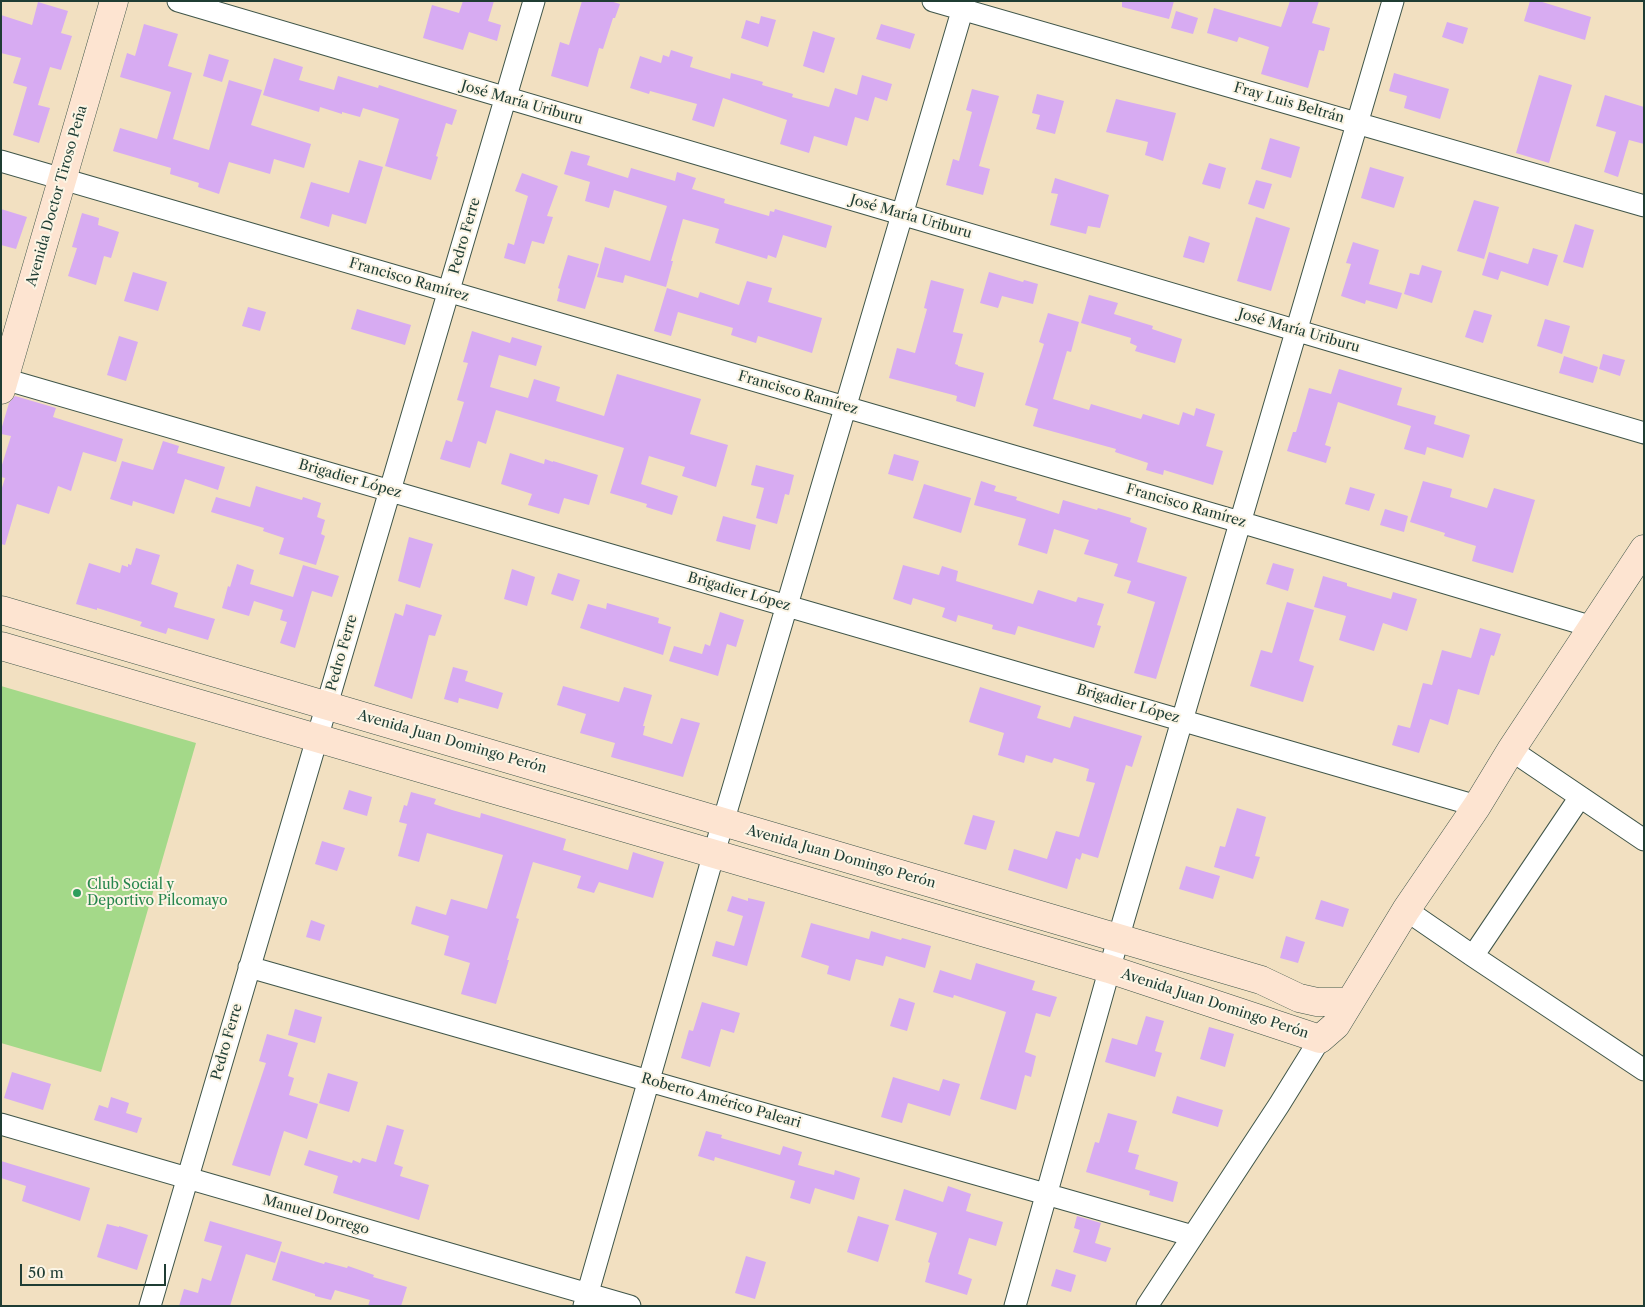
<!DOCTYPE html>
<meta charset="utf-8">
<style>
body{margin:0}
#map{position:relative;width:1645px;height:1307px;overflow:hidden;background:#f2e0c1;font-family:"Libre Caslon Text",serif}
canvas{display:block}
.frame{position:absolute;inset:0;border:2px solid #1f3d34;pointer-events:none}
.scale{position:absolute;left:20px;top:1264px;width:146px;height:22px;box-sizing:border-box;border:2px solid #1f3d34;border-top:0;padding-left:6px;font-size:15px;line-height:18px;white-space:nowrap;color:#1f3d34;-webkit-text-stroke:4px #fcf5e5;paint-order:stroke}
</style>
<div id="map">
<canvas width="1645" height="1307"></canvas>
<div class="frame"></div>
<div class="scale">50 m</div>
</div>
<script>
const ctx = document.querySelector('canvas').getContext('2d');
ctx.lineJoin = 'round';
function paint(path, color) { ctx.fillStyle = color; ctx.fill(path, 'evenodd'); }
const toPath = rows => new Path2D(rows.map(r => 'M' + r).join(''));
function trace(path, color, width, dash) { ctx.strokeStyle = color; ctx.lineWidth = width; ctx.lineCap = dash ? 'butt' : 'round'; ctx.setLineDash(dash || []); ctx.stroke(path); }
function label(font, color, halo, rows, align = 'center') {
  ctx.font = font + ' "Libre Caslon Text",serif'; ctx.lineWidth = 4; ctx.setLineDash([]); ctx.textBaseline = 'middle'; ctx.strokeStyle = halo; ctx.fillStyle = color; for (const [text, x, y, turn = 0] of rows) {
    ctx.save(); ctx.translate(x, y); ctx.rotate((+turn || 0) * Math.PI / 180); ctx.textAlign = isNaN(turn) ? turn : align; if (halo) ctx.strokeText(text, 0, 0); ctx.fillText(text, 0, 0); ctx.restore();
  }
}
const green = toPath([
 [1,686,196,743,101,1072,1,1043]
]);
const building = toPath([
 [463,1,494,1,488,21,501,25,497,41,469,32,463,50,423,38,432,5,459,13],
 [582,1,610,1,620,4,615,18,613,18,603,49,599,48,588,87,551,76,560,42,569,45],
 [1122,1,1174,1,1169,19,1122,7],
 [1290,1,1319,1,1312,23,1330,28,1324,51,1319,50,1308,88,1261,74,1269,47,1239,37,1237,42,1207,33,1214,8,1281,27],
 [1530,1,1539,1,1591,17,1585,40,1524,21],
 [38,2,68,11,61,33,72,36,61,70,50,67,38,105,50,108,39,143,13,135,27,87,13,83,21,58,1,53,1,15,32,25],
 [1176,11,1198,18,1193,34,1171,28],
 [761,16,776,20,768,47,741,38,746,20,759,24],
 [1447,22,1468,28,1463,44,1442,37],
 [144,24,178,34,168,66,192,73,173,139,209,150,229,80,262,90,251,125,311,144,304,168,274,159,270,174,229,162,219,194,198,187,199,183,170,174,171,168,113,151,120,128,157,139,171,92,120,77,127,53,135,56],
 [881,24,915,34,910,49,876,39],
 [813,31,835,38,824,73,803,66],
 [671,50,693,57,690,67,730,79,731,73,763,82,762,85,793,94,792,97,829,107,835,88,857,95,862,75,892,84,887,101,875,97,868,121,855,117,847,146,814,136,809,153,780,144,787,120,723,98,714,127,692,120,697,104,650,91,649,94,630,88,640,56,661,63,663,55,669,57],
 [209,54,229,60,222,82,203,76],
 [274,58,303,67,299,80,334,90,338,76,378,88,379,85,457,110,452,125,446,123,436,156,438,157,431,180,385,166,399,119,363,108,360,117,342,112,342,114,320,107,319,112,263,95],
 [1394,73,1449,89,1440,119,1404,108,1407,96,1389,91],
 [1539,75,1572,85,1549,163,1516,153],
 [972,89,999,96,979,166,990,169,983,195,946,185,953,159,959,161,972,112,966,110],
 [1037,94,1064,101,1055,134,1036,129,1040,115,1032,113],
 [1605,95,1644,107,1644,144,1629,140,1618,177,1604,172,1616,132,1596,126],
 [1116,99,1176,113,1163,161,1145,155,1148,142,1106,132],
 [1270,138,1300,147,1291,178,1261,169],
 [571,151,590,156,587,165,628,178,631,168,675,181,677,172,696,178,692,189,725,199,724,203,769,216,770,211,774,212,775,209,832,226,826,248,783,235,776,258,768,255,767,259,715,243,719,229,683,219,671,261,673,261,666,287,625,275,623,283,597,277,605,247,650,261,667,206,614,190,609,208,585,201,590,182,564,174],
 [359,160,383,167,366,224,332,214,329,227,300,218,311,182,349,193],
 [1209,163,1226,168,1220,189,1202,184],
 [1370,167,1404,177,1394,208,1361,198],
 [522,173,558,186,547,216,553,217,544,244,532,241,525,264,504,258,508,243,514,245,528,196,515,191],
 [1055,178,1109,195,1100,228,1088,226,1086,234,1050,225,1058,194,1051,193],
 [1256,180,1272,184,1264,209,1248,204],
 [1474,200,1499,207,1484,259,1457,251],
 [1,209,27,217,16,249,1,245],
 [82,213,99,218,98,225,119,232,111,258,104,256,96,285,68,276,77,248,72,247],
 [1256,217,1290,228,1271,291,1237,281],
 [1575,224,1594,230,1583,268,1563,262],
 [1189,236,1210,243,1204,263,1183,257],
 [1353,242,1379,250,1369,284,1402,293,1397,309,1366,300,1365,304,1341,296,1351,264,1346,263],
 [1533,248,1558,255,1548,286,1501,271,1498,280,1482,275,1489,252,1528,264],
 [568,255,599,264,585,309,557,301,560,289,558,288],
 [1422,265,1442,271,1432,303,1404,294,1410,273,1419,275],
 [133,272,167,282,158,311,124,301],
 [989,272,1023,282,1024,280,1038,284,1033,304,1002,296,998,308,980,303],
 [931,280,964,289,953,332,963,334,955,364,958,365,958,366,984,373,975,407,956,401,957,396,889,378,897,348,915,353,927,309,924,308],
 [747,281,772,288,768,302,822,318,812,353,758,336,756,343,731,335,733,328,678,312,671,336,654,331,667,288,698,298,700,292,739,305],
 [1089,295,1118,303,1114,314,1153,326,1152,329,1182,339,1175,363,1135,351,1137,346,1130,343,1131,338,1081,323],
 [248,307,266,312,260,331,242,326],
 [357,309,411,325,405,345,351,329],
 [1474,310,1492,315,1483,343,1465,337],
 [1048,313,1079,322,1071,352,1067,351,1053,399,1089,410,1091,404,1141,419,1143,414,1179,425,1183,412,1194,416,1196,408,1215,414,1206,446,1223,451,1213,485,1164,470,1163,475,1146,470,1148,463,1115,452,1116,449,1033,426,1038,409,1025,405,1044,344,1039,342],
 [1545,319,1570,326,1562,354,1537,346],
 [472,331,510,343,512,337,542,346,536,366,499,355,490,387,528,398,534,379,560,387,556,401,604,416,617,374,701,399,690,434,728,445,716,487,682,476,685,467,649,456,641,484,678,496,672,515,646,507,647,504,610,493,624,448,496,410,486,444,478,441,470,468,440,459,446,440,452,442,464,402,457,400,468,363,463,362],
 [119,336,138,342,126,381,107,375],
 [1603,354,1625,360,1620,376,1599,369],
 [1564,356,1598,367,1593,383,1559,373],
 [1339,369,1402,388,1397,405,1436,416,1434,424,1470,435,1463,458,1427,447,1425,455,1404,449,1411,426,1338,402,1325,445,1331,447,1326,463,1287,451,1293,432,1296,432,1309,388,1331,394],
 [15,396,56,408,53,417,123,439,116,462,83,452,71,491,58,486,49,514,17,504,5,545,1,544,1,491,5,478,1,477,1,468,11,436,1,434,1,430,9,403],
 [163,441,179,446,177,453,225,467,218,490,185,479,174,514,133,501,132,506,110,499,122,461,153,470],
 [510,453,544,464,545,459,553,462,553,461,598,475,589,505,564,498,559,514,528,505,532,494,501,484],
 [894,454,919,461,913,481,888,474],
 [756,465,794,475,789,495,785,494,777,524,756,518,764,488,751,485],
 [981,481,996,486,994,491,1017,497,1016,500,1059,514,1063,500,1097,510,1098,508,1131,518,1130,522,1147,528,1137,562,1187,577,1156,679,1134,673,1155,602,1127,593,1131,581,1114,576,1118,564,1084,554,1089,540,1054,529,1047,554,1018,545,1026,519,974,505],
 [1423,481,1452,489,1450,497,1487,508,1494,488,1535,500,1513,573,1472,561,1476,546,1444,536,1445,533,1410,522],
 [924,484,971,498,961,533,913,518],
 [256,486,302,500,303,497,321,503,317,517,325,520,321,534,325,536,316,565,279,554,284,538,263,531,264,528,211,512,216,497,250,507],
 [1350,487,1375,494,1369,511,1345,504],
 [1385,509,1408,516,1404,532,1380,525],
 [723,516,756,525,750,550,716,541],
 [409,537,433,544,420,588,398,581],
 [136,548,160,555,151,584,178,593,174,607,215,619,208,640,168,628,166,634,140,626,142,622,97,608,97,610,76,604,89,563,120,573,122,565,128,567,128,564,131,565],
 [1273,563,1294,569,1288,591,1266,584],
 [237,564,254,570,250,584,293,597,303,565,339,576,332,597,312,591,295,648,280,643,287,622,280,620,283,610,254,601,249,616,222,608,228,586,230,587],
 [903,565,939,575,942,566,958,571,956,581,1033,604,1038,590,1076,602,1078,597,1104,604,1097,625,1101,626,1094,648,1018,626,1015,635,992,629,993,625,958,615,956,622,942,617,945,608,913,598,911,605,893,599],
 [512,569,535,577,527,606,504,599],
 [558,573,580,580,573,601,551,594],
 [1323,576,1347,583,1347,586,1391,599,1393,592,1417,599,1407,631,1383,623,1374,651,1339,640,1346,616,1314,607],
 [1287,602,1314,610,1299,661,1314,666,1303,702,1250,686,1261,650,1272,653],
 [607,603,659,618,658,623,671,627,663,655,580,628,588,604,606,609],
 [406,604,442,615,435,636,429,635,412,699,374,686,395,613,403,616],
 [720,612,744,620,736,647,727,644,718,676,669,661,674,646,702,654,705,644,710,646],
 [1480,628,1501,634,1494,656,1491,655,1479,695,1458,689,1448,725,1430,719,1419,753,1392,745,1398,725,1410,728,1423,683,1432,685,1442,650,1471,658],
 [453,667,468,671,465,681,503,693,498,709,459,698,458,703,444,699],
 [563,686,619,702,624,687,652,695,643,726,645,726,643,735,672,744,681,718,700,723,683,777,611,757,615,743,580,733,586,714,557,705],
 [980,687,1041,706,1037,718,1070,728,1074,716,1142,736,1132,767,1126,765,1098,858,1082,853,1080,860,1076,858,1067,889,1008,870,1014,849,1047,859,1056,831,1079,837,1095,783,1086,781,1089,769,1054,758,1052,763,1026,755,1024,763,998,755,1004,733,969,722],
 [349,790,372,797,367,816,343,809],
 [411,792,436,799,434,804,452,810,480,818,481,813,566,839,563,850,628,870,633,852,664,862,653,898,599,882,594,893,577,888,581,876,533,862,516,918,519,919,507,960,509,960,496,1004,461,994,470,963,444,955,449,936,411,924,416,906,446,915,451,899,487,909,503,855,427,833,419,862,398,856,407,824,399,822,404,805,407,806],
 [1237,808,1266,817,1255,856,1260,857,1253,879,1214,867,1220,846,1225,847],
 [973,815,995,821,986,850,964,844],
 [322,841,345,848,337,871,315,864],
 [1186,866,1220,876,1213,899,1179,889],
 [732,896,748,901,748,898,765,902,747,966,712,956,716,941,734,946,743,916,727,911],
 [1321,900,1349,909,1343,927,1315,919],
 [311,920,325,925,320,941,306,937],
 [811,923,869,939,871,931,901,940,902,938,931,946,925,968,886,956,883,966,856,959,850,981,827,974,829,966,801,957],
 [1286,936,1305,942,1298,963,1280,958],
 [976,963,1035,981,1032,990,1057,997,1050,1017,1036,1013,1025,1052,1036,1056,1031,1077,1025,1075,1016,1110,980,1099,1006,1012,954,995,953,998,933,992,940,970,971,980],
 [899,998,915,1003,907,1031,890,1026],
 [702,1002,740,1013,734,1033,721,1029,710,1067,681,1058,689,1030,693,1031],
 [295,1009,322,1017,315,1043,288,1035],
 [1146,1016,1164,1021,1155,1051,1162,1053,1155,1077,1105,1062,1112,1038,1137,1045],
 [1209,1027,1234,1034,1225,1067,1200,1059],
 [267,1034,298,1043,288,1076,294,1078,289,1095,318,1104,307,1139,284,1131,270,1176,232,1165,266,1063,259,1061],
 [12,1072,51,1084,43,1110,4,1098],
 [328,1073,358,1082,349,1112,319,1103],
 [893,1077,939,1091,943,1079,960,1084,950,1116,908,1103,902,1123,881,1117],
 [1177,1096,1223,1110,1218,1127,1172,1113],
 [111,1097,129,1103,126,1113,142,1118,137,1133,94,1120,99,1105,108,1108],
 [1108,1113,1137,1121,1128,1152,1139,1155,1135,1169,1178,1182,1173,1202,1149,1195,1150,1191,1086,1172,1095,1142,1099,1143],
 [387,1125,404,1130,394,1164,403,1167,400,1176,429,1185,419,1220,333,1193,338,1176,304,1165,309,1150,352,1163,353,1160,360,1163,362,1158,376,1162],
 [706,1131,722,1135,721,1138,780,1155,783,1146,802,1152,798,1165,834,1175,835,1170,860,1178,854,1200,815,1188,810,1204,790,1198,795,1181,715,1157,714,1161,698,1156],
 [1,1161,90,1188,80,1221,22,1201,26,1186,1,1178],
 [948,1186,971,1194,966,1211,1003,1222,996,1246,969,1238,958,1274,972,1279,967,1295,925,1282,930,1263,928,1262,937,1233,895,1220,904,1189,943,1202],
 [858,1216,889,1225,878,1262,847,1252],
 [1077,1216,1101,1223,1095,1243,1111,1248,1106,1262,1073,1252,1080,1230,1074,1228],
 [210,1221,282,1242,275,1263,246,1254,230,1306,179,1306,184,1289,198,1293,202,1278,211,1281,222,1246,204,1241],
 [107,1224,119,1227,119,1226,148,1235,137,1270,97,1257],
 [281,1251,324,1264,325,1262,347,1268,348,1266,374,1275,373,1277,407,1287,401,1306,368,1306,370,1300,335,1290,331,1300,315,1296,315,1294,272,1280],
 [746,1256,766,1262,755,1299,735,1293],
 [1056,1269,1076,1275,1071,1292,1051,1286]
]);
const street = toPath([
 [178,1,1644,433],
 [933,1,1644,206],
 [1,161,1240,522,1593,627],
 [1,378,1477,806],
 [1511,750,1644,840],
 [1406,910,1473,956,1644,1070],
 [1473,956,1580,797],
 [249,967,1193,1236],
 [1,1124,630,1306],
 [150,1306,534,1],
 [584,1306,714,853,965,1],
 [1015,1306,1118,939,1393,1],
 [1147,1306,1279,1105,1320,1039]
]);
const secondary = toPath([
 [1,390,114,1],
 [1,610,1261,980,1299,998,1317,1002,1350,1002],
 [1,646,1109,969,1320,1039,1336,1025,1406,910,1477,806,1511,750,1644,549]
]);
const markers = [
 [77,893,5,"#2e9e5b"]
];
const streetNames = [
 ["José María Uriburu",522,103,16],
 ["Fray Luis Beltrán",1289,103,16],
 ["Avenida Doctor Tiroso Peña",57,196,-74],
 ["José María Uriburu",911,217,16],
 ["Pedro Ferre",465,236,-74],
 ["Francisco Ramírez",409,280,16],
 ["José María Uriburu",1299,331,16],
 ["Francisco Ramírez",798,393,16],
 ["Brigadier López",350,479,16],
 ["Francisco Ramírez",1186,506,16],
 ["Brigadier López",739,592,16],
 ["Pedro Ferre",342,653,-74],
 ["Brigadier López",1128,704,16],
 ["Avenida Juan Domingo Perón",452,742,16],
 ["Avenida Juan Domingo Perón",841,857,16],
 ["Avenida Juan Domingo Perón",1215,1004,18],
 ["Pedro Ferre",227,1042,-74],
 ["Roberto Américo Paleari",721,1101,16],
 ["Manuel Dorrego",316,1215,16]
];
const leisureNames = [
 ["Club Social y",87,885],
 ["Deportivo Pilcomayo",87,901]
];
paint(green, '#a4d989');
paint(building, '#d7abf2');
trace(street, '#3f5549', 23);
trace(secondary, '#3f5549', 29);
trace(street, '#fff', 21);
trace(secondary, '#fde4d1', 28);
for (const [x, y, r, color] of markers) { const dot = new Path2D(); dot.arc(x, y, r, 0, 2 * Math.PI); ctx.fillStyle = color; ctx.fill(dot); trace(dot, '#fcf5e5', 2); }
label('14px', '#1f3d34', '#fcf5e5', streetNames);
label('14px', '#27864d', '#fcf5e5', leisureNames, 'left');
</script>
